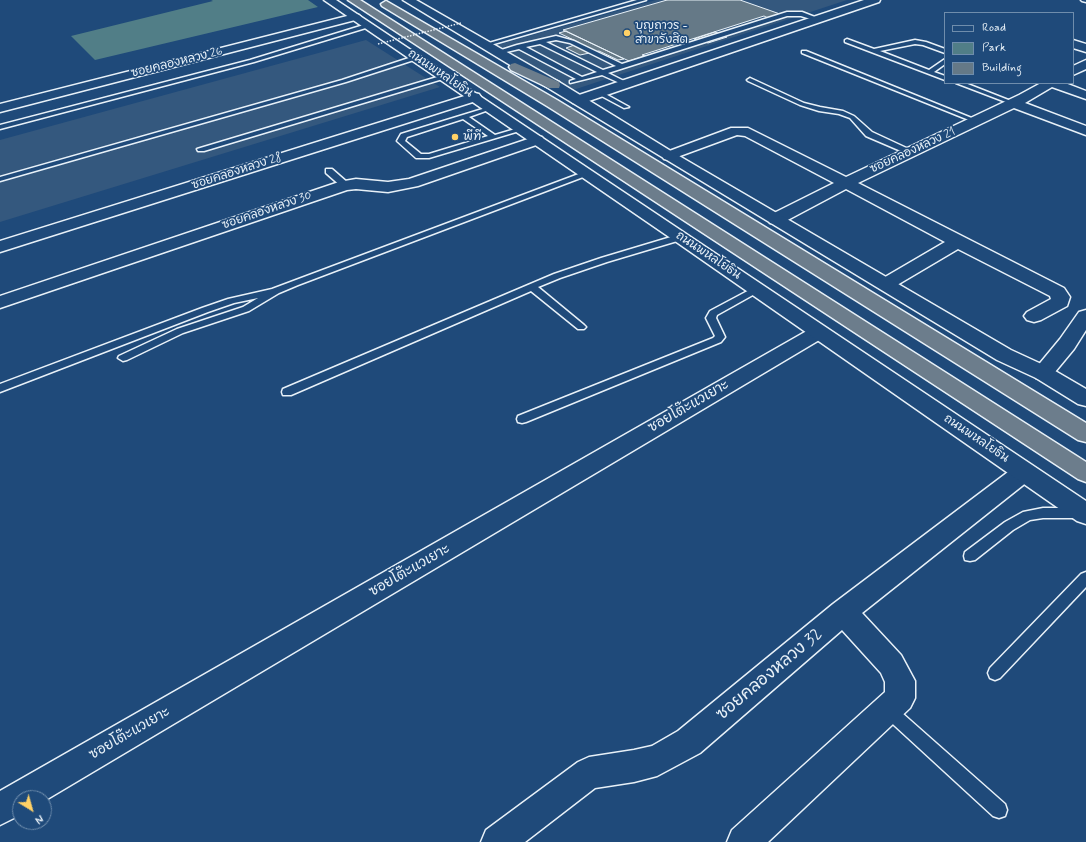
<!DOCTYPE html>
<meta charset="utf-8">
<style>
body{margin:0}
#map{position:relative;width:1086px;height:842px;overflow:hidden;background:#1f4a7a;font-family:Mynerve,sans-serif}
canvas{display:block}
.legend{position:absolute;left:944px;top:12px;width:130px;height:72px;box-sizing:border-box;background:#1f4a7a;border:1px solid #6f8dac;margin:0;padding:5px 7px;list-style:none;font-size:12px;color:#e8f1f8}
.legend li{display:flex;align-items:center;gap:8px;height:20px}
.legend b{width:20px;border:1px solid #6f8dac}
.north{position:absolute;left:12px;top:790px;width:40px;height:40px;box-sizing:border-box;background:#1f4a7a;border:1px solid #6f8dac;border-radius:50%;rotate:143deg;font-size:11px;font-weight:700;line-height:16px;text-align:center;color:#e8f1f8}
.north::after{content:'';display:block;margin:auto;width:14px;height:18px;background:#ffd166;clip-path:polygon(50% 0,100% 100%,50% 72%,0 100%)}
</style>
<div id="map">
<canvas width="1086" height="842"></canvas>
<ul class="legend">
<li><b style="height:5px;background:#1f4a7a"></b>Road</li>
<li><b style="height:11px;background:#517e87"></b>Park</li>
<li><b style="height:11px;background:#657987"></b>Building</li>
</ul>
<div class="north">N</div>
</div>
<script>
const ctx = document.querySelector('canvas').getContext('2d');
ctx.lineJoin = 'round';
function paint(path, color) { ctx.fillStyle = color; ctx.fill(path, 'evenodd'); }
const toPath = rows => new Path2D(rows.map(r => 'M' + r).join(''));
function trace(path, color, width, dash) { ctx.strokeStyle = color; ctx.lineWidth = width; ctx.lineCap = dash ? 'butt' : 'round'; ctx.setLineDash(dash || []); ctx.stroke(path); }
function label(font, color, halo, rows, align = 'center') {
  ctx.font = font + ' Mynerve,"Playpen Sans Thai",sans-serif'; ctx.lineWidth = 3.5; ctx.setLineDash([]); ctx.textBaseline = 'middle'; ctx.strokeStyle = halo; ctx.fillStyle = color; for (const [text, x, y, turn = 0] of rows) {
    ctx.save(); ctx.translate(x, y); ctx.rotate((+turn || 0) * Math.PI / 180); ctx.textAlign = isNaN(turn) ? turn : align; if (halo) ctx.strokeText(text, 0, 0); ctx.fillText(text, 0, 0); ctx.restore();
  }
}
const built = toPath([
 [656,0,847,0,573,90,494,46],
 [366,40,440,87,0,222,0,140]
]);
const green = toPath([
 [211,0,308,0,318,7,95,60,71,36,213,1]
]);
const building = toPath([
 [667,0,740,0,780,14,768,18,764,16,642,55,645,56,629,61,563,30,667,0],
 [566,31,624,59,618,60,599,51,580,55,566,48,580,43,559,33,566,31],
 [715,32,727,37,708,43,694,39,715,32]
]);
const lane = toPath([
 [637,0,646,0,487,46,482,45,637,0],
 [1081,0,1086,0,1086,2,1082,1,1081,0],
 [787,12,802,12,820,19,817,21,801,16,787,16,608,73,626,82,627,83,624,85,602,75,570,83,570,81,576,79,519,49,498,54,495,52,517,45,556,36,574,41,622,64,787,12],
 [556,40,570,43,616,66,603,70,546,42,556,40],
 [540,44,597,72,582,77,526,47,540,44],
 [367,24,370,26,369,27,254,62,0,129,0,125,250,60,367,24],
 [847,39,874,49,915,40,926,42,945,49,945,53,923,45,915,44,880,51,929,70,945,59,945,64,934,72,945,76,945,80,845,42,845,40,847,39],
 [802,51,806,51,979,121,974,122,802,53,802,51],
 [415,56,418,58,417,59,346,82,0,181,0,177,342,80,415,56],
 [444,75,446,76,446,78,204,151,198,151,197,149,444,75],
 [750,78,804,103,820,107,843,111,854,116,872,132,915,152,911,154,908,154,866,136,850,118,839,114,819,111,800,105,748,81,747,80,750,78],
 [956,83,965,83,1016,103,1011,104,956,83],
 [596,91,600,91,629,107,624,108,596,93,596,91],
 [489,107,494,108,469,117,495,135,522,127,526,129,429,158,416,158,397,141,401,134,489,107],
 [463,119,488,136,429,154,421,154,405,141,407,137,463,119],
 [326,169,332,169,348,183,348,187,342,187,326,173,326,169],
 [584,172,590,172,591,174,298,285,279,293,249,311,183,333,127,360,123,361,118,358,119,356,177,329,243,307,258,298,234,303,208,312,0,392,0,384,202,308,228,299,272,289,584,172],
 [681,234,685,237,684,239,607,262,560,278,538,287,584,325,586,327,584,329,578,329,531,291,291,395,283,395,282,392,283,389,554,274,601,258,681,234],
 [757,286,760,287,762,289,760,291,717,315,716,318,725,337,721,342,526,422,522,423,518,422,517,419,518,416,713,338,715,336,706,318,710,311,757,286],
 [1043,508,1080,508,1084,510,1086,513,1084,516,1080,518,1043,518,1030,520,1013,530,975,560,970,561,965,560,964,556,965,552,1005,522,1023,512,1043,508],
 [1086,572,1086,587,1000,678,995,680,990,678,988,673,990,668,1081,574,1086,572],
 [888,703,893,705,1005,804,1007,810,1005,816,999,818,993,816,883,715,881,710,883,705,888,703]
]);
const street = toPath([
 [864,0,880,0,879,2,583,103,573,103,571,100,573,97,864,0],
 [355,14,359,15,361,17,359,19,0,112,0,104,355,14],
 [1073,40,1086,44,1086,52,1073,48,1073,40],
 [1086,60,1086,69,1073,75,1073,66,1086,60],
 [1041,83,1065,83,1086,91,1086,99,1052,87,1025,103,1086,126,1086,135,1014,108,858,183,1064,288,1070,297,1067,306,1041,320,1034,322,1027,320,1024,316,1027,312,1051,299,1050,296,958,249,892,288,886,289,880,288,877,284,880,280,945,242,846,189,782,223,776,224,770,223,768,219,770,215,834,183,745,136,737,135,669,160,664,159,662,156,664,153,731,128,748,128,846,177,1019,95,1041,83],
 [474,93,479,94,481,97,479,100,0,252,0,241,474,93],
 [537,136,542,137,544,140,542,143,418,186,388,192,356,189,347,190,0,308,0,296,339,182,356,179,388,182,409,179,537,136],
 [1086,310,1086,330,1074,349,1050,378,1043,380,1036,378,1033,373,1036,368,1060,339,1079,312,1086,310],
 [819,326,826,328,829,332,826,336,44,801,44,798,20,798,20,815,0,825,0,791,812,328,819,326],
 [1024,463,1032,466,1036,472,1032,478,862,613,901,655,915,681,915,698,910,708,768,842,727,842,732,830,885,692,885,682,881,673,842,630,700,753,657,776,634,782,595,788,525,842,481,842,486,830,578,762,589,757,634,750,652,746,678,731,833,604,1016,466,1024,463]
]);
const secondary = toPath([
 [324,0,336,0,1086,501,1086,524,1077,521,675,241,324,0],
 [403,0,416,0,559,82,674,153,1011,350,1050,368,1086,389,1086,406,1078,404,1036,378,997,360,403,0]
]);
const highway = toPath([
 [348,0,360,0,1086,462,1086,482,1078,479,348,0],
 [386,1,557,100,1086,423,1086,442,1078,440,547,106,382,6,381,4,386,1],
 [515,63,559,82,560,85,559,88,549,88,511,70,509,67,511,64,515,63]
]);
const pathBridge = toPath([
 [378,44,461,23]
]);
const markers = [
 [627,33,4,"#ffd166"],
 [455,137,4,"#ffd166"]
];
const farPoinames = [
 ["บุญถาวร -",635,26],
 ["สาขารังสิต",635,40],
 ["พีที",463,137]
];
const farStreetnames = [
 ["ซอยคลองหลวง 26",177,63,-14],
 ["ถนนพหลโยธิน",440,74,34],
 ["ซอยคลองหลวง 21",913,151,-25],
 ["ซอยคลองหลวง 28",237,172,-18],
 ["ซอยคลองหลวง 30",267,211,-19],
 ["ถนนพหลโยธิน",708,256,34],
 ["ถนนพหลโยธิน",976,439,34]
];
const streetNames = [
 ["ซอยโต๊ะแวเยาะ",689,407,-30],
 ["ซอยโต๊ะแวเยาะ",410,571,-30],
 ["ซอยโต๊ะแวเยาะ",130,734,-30]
];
const nearStreetnames = [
 ["ซอยคลองหลวง 32",770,675,-40]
];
paint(built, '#34587e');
paint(green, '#517e87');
paint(building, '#657987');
trace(building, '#e8f1f8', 1);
trace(lane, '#e8f1f8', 3);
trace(street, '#e8f1f8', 3);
trace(secondary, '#e8f1f8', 3);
trace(highway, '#e8f1f8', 3);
paint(lane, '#1f4a7a');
paint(street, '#1f4a7a');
paint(secondary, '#1f4a7a');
paint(highway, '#6c7d8c');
trace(pathBridge, '#e8f1f8', 1.5, [1.5, 1.5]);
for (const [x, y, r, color] of markers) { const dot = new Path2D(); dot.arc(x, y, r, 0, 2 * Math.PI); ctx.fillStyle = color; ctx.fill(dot); trace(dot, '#1f4a7a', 1.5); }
label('12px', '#e8f1f8', '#1f4a7a', farPoinames, 'left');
label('12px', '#e8f1f8', '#1f4a7a', farStreetnames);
label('14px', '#e8f1f8', '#1f4a7a', streetNames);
label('17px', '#e8f1f8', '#1f4a7a', nearStreetnames);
</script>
